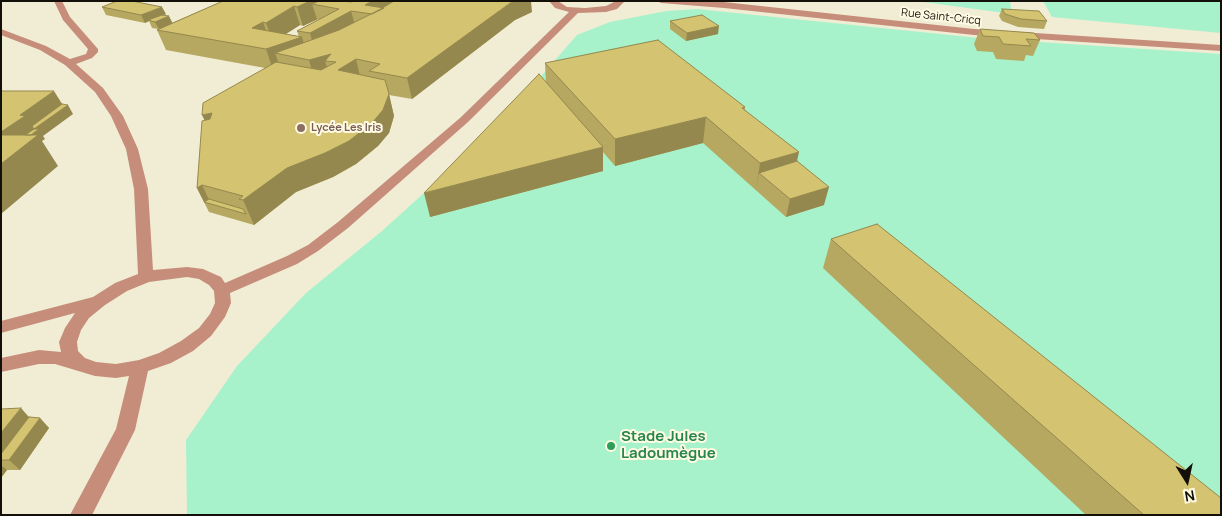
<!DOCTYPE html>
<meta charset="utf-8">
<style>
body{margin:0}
#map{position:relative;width:1222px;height:516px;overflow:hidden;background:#f1edd5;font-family:Manrope,sans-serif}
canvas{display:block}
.frame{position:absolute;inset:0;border:2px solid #121009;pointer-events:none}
.north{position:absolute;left:1162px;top:456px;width:50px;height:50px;-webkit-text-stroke:4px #fffae2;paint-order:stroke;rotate:170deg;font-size:14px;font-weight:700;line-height:20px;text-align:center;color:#121009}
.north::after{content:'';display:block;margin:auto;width:18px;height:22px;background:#121009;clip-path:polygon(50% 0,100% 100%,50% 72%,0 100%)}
</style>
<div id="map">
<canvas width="1222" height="516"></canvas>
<div class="frame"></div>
<div class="north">N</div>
</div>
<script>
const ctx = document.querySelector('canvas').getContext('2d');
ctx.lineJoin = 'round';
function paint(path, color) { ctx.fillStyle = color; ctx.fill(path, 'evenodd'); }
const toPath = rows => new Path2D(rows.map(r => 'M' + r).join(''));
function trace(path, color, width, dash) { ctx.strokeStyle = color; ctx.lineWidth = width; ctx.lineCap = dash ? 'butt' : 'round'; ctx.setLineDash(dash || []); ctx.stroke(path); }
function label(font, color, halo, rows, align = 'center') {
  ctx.font = font + ' Manrope,sans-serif'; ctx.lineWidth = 4; ctx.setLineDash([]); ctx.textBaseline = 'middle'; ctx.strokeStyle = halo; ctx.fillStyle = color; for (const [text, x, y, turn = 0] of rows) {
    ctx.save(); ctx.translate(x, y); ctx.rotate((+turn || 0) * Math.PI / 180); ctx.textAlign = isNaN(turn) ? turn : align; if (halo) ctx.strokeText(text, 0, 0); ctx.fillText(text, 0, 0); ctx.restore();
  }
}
const green = toPath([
 [916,1,1010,1,1012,14],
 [1043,1,1221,1,1221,33,1052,17],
 [697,9,979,38,1221,54,1221,515,187,515,186,440,237,366,306,293,382,231,468,153,542,75,577,35,610,22,666,11]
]);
const minor = toPath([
 [54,1,62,1,70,17,98,49,98,52,92,58,76,64,103,88,123,116,138,149,148,189,153,270,187,267,203,269,221,277,225,283,287,256,308,245,338,222,460,118,569,12,555,8,549,1,558,1,567,7,585,8,606,6,616,1,625,1,617,9,606,12,578,13,468,122,348,228,318,251,297,264,230,293,231,303,225,317,211,336,193,351,171,363,148,371,135,430,92,515,70,515,116,429,129,376,116,378,95,376,55,364,39,364,1,372,1,358,39,350,61,352,59,342,65,328,75,313,1,333,1,321,93,297,115,283,138,274,134,189,126,149,111,116,95,92,65,65,40,50,1,35,1,29,46,46,70,59,86,54,88,49,63,20,54,1],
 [187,277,199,279,209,285,214,291,215,303,210,314,199,328,181,341,159,353,139,360,116,364,96,362,85,358,78,351,77,342,81,330,89,318,105,305,127,291,149,282,187,277],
 [657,1,724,2,974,29,1221,45,1221,51,974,35,724,8,661,3,657,1]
]);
const wall = toPath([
 [223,1,532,12,515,20,412,99,389,95,394,116,389,133,378,146,356,164,333,177,296,192,254,225,209,212,197,188,204,121,265,68,166,50,157,30,158,29,152,28,149,21,145,23,106,15,102,7,166,14,164,15,172,23],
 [318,19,320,19,297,31,299,37,286,34,300,25,303,26],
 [1002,9,1047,21,1044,29,1018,27,1002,21,999,16],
 [670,21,718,34,686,41,670,29],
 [980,29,1040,40,1033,56,1026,55,1024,61,996,59,993,52,977,51,974,44],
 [545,63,745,107,745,110,797,161,824,205,786,217,703,143,615,166,603,152,603,171,430,217,546,83],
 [831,239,1221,515,1086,515,823,268],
 [1,409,29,417,40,418,49,428,20,470,7,470,1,478]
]);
const shadedWall = toPath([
 [310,1,355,1,339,9,312,4,317,19,318,19,303,26,297,7],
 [372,1,399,1,376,15,365,5],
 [513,1,531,1,532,12,515,20,412,99,407,78],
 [294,6,300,25,273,42,266,23],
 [162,7,166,14,151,21,148,20,149,21,145,23,141,15],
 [351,11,355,25,314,48,310,33],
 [169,16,173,24,159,29,155,22],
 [263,22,270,42,252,28],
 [719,26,718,34,686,41,687,33],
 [302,37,308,57,275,53,280,67,273,70,266,49],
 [331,54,325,61,330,77,315,81,309,60],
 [356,59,361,80,338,70],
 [54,91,64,107,68,105,73,114,43,136,45,139,42,141,58,166,1,214,1,132,20,115],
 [389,94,394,116,389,133,378,146,356,164,333,177,296,192,254,225,243,200],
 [212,113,211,134,202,115],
 [706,117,703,143,615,166,615,139],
 [603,147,603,171,430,217,424,193],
 [799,152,793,179,759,173,756,190,760,163],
 [202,185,211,204,204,202,209,212,197,188],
 [829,187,824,205,786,217,790,199],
 [21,408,35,424,40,418,49,428,20,470,9,460,1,460,1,433],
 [1,465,7,470,1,478]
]);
const building = toPath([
 [117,1,132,1,162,7,141,15,102,7,117,1],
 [223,1,310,1,297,7,294,6,266,23,263,22,252,28,302,37,266,49,157,30,223,1],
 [319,1,344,1,351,2,353,1,372,1,365,5,384,8,372,14,351,11,310,33,297,31,339,9,312,4,319,1],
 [394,1,513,1,407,78,369,71,380,64,356,59,338,70,385,80,389,94,383,110,372,123,349,141,325,153,287,168,243,200,239,199,243,196,202,185,197,188,202,121,210,119,212,113,202,115,203,103,276,62,321,70,336,62,325,61,331,54,309,60,275,53,339,30,379,10,394,1],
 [1002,9,1039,11,1047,21,1021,19,1005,14,1002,9],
 [162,15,169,16,155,22,148,20,162,15],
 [702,15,719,26,687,33,670,21,702,15],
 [980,29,1034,33,1040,40,1026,39,1031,46,1003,44,999,37,983,36,980,29],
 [658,40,745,107,742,108,799,152,760,163,706,117,615,139,545,63,658,40],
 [539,74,603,147,424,193,539,74],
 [1,91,54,91,20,115,25,116,1,132,1,91],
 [62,104,68,105,34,129,32,126,62,104],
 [34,129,39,129,31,135,25,135,34,129],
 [1,135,38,135,1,164,1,135],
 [797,161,829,187,790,199,759,173,797,161],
 [209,199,243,209,246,214,204,202,209,199],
 [877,224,1221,498,1221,515,1144,515,831,239,877,224],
 [21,408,1,433,1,409,21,408],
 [29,417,40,418,9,460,1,460,1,454,29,417]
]);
const markers = [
 [301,128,5,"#8d6e63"],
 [611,446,5,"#2e9e5b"]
];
const farStreetnames = [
 ["Rue Saint-Cricq",941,17,6]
];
const farEducationnames = [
 ["Lycée Les Iris",311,128]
];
const nearLeisurenames = [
 ["Stade Jules",621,437],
 ["Ladoumègue",621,454]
];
paint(green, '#a7f2ca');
paint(minor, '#c68e7a');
paint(wall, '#b6a860');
paint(shadedWall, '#94884e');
paint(building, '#d4c370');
trace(building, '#94884e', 1);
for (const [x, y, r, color] of markers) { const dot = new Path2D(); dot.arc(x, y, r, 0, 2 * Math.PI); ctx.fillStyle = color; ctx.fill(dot); trace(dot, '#fffae2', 2); }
label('11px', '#121009', '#fffae2', farStreetnames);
label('bold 11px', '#785e54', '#fffae2', farEducationnames, 'left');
label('bold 15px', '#27864d', '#fffae2', nearLeisurenames, 'left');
</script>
